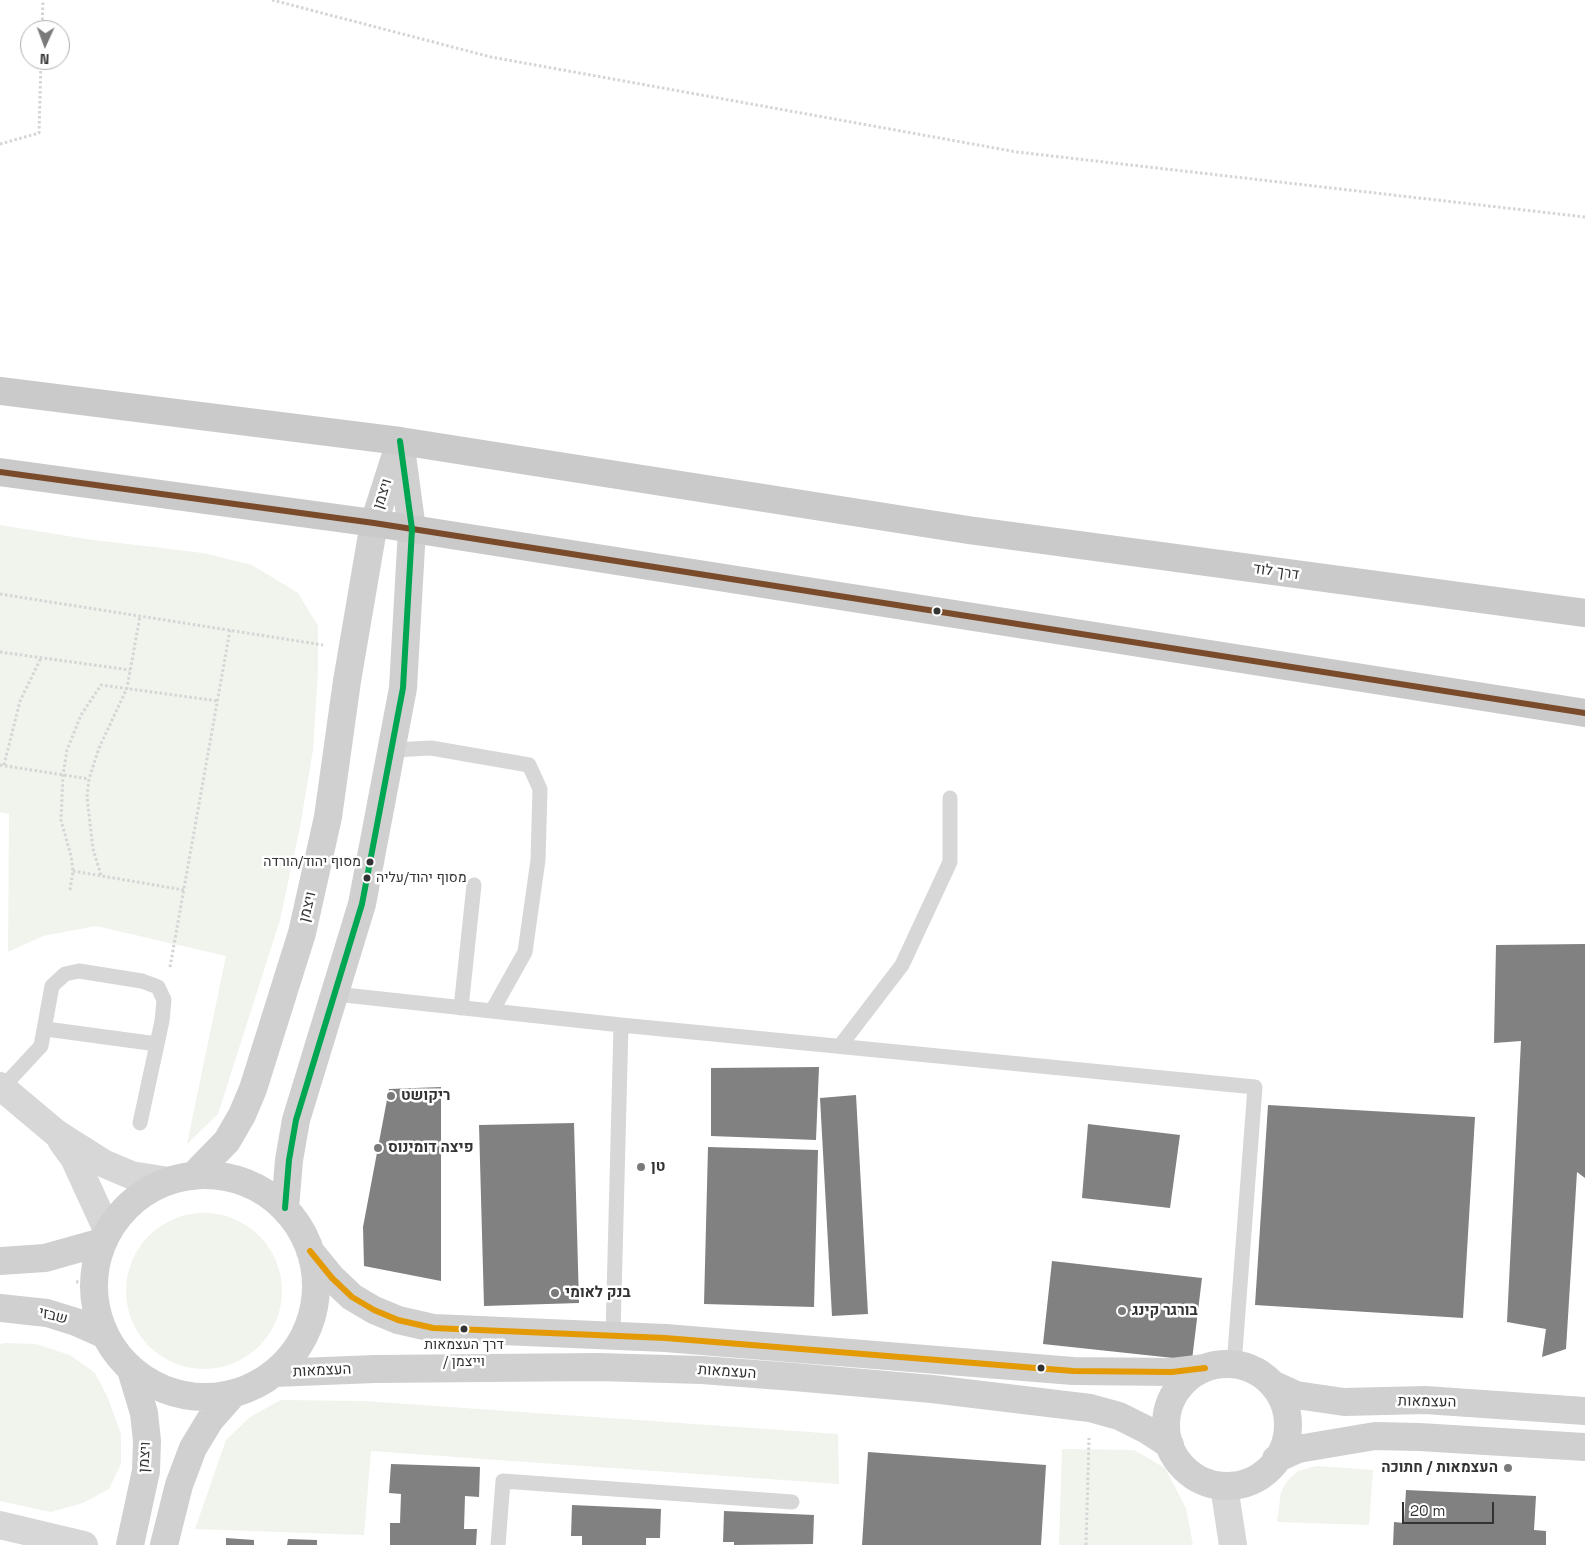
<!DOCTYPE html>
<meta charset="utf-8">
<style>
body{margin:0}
#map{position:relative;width:1585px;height:1545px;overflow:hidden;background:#fff;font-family:"Space Grotesk",sans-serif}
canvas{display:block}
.north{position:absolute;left:20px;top:20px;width:50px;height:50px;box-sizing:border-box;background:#fff;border:1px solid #adadad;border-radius:50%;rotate:182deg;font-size:14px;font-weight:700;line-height:20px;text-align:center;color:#333}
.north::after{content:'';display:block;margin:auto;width:18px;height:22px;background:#7a7a7a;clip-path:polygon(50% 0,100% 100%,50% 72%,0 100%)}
.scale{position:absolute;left:1402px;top:1502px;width:92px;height:22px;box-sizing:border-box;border:2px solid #333;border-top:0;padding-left:6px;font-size:15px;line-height:18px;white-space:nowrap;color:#333;-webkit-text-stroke:4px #fff;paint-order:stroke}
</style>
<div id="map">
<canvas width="1585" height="1545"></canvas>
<div class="north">N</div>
<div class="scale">20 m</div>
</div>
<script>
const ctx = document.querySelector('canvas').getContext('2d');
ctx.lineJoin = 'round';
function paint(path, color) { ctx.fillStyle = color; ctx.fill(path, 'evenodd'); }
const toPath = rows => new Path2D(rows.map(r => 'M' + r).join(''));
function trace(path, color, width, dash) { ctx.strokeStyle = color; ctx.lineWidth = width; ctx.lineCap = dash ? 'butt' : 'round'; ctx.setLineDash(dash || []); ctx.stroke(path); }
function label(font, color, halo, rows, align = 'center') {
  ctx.font = font + ' "Space Grotesk",Heebo,sans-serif'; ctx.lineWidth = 5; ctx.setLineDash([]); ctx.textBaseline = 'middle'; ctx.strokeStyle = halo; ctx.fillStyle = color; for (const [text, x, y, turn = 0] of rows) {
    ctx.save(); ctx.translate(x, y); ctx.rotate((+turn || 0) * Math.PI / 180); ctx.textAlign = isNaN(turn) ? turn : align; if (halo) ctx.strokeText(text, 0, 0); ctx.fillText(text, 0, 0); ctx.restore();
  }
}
const green = toPath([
 [0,525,86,539,203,553,252,565,298,593,318,626,318,670,313,750,300,827,280,920,218,1114,187,1144,226,956,96,926,43,936,8,952,9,814,0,812],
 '126 1291a78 78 0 1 1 156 0a78 78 0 1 1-156 0Z',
 [6,1343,36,1344,70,1355,95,1373,107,1396,121,1434,121,1464,109,1489,83,1503,51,1512,0,1501,0,1344],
 [281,1400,364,1401,838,1434,839,1484,371,1451,364,1535,195,1529,226,1440,250,1417],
 [1062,1449,1134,1450,1165,1468,1186,1508,1193,1545,1059,1545],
 [1317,1466,1373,1470,1369,1525,1277,1522,1281,1492,1288,1480,1298,1471]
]);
const building = toPath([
 [1585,944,1585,1178,1577,1172,1566,1349,1542,1357,1546,1329,1507,1322,1521,1041,1494,1043,1496,945],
 [819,1067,816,1140,711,1136,711,1068],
 [441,1087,441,1281,364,1266,363,1227,389,1089],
 [856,1095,868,1314,832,1316,820,1098],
 [1268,1105,1475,1117,1463,1318,1255,1305],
 [574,1123,579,1303,484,1306,479,1125],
 [1088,1124,1180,1135,1170,1208,1082,1198],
 [708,1147,818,1150,814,1307,704,1304],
 [1052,1261,1202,1278,1192,1360,1043,1344],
 [868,1452,1046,1465,1041,1545,862,1545],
 [391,1464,480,1467,479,1497,465,1496,464,1529,477,1529,476,1545,390,1545,390,1523,400,1523,401,1494,389,1493],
 [1406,1490,1536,1496,1534,1530,1546,1531,1546,1545,1393,1545,1394,1522,1404,1523],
 [572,1505,661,1509,660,1538,646,1538,646,1545,582,1545,582,1536,571,1536],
 [724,1511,814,1515,813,1544,734,1545,734,1542,723,1542],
 [226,1538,254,1540,254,1545,226,1545],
 [288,1539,317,1540,317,1545,287,1545]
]);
const path = toPath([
 [272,0,491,57,1017,152,1585,217],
 [42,30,43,0],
 [0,144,39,133,41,60],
 [0,594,323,645],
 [0,652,130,670],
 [0,765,89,779],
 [4,765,20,701,41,658],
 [73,871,184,890],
 [101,875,93,849,87,797,89,779,99,748,127,688,140,616],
 [70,890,73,871,71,856,61,820,63,775,67,750,81,715,101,685,218,701],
 [170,967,230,630],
 [76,1282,92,1281],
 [1086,1545,1089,1438]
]);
const lane = toPath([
 [393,750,431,748,529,765,540,789,538,860,525,952,492,1011],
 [335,994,621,1025,1255,1087,1234,1365],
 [461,1008,474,885],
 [46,1029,157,1044],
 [840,1046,902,965,950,862,950,798],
 [2,1088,41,1046,52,986,65,974,79,971,142,981,158,987,164,1000,162,1021,140,1123],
 [613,1335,621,1025],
 [498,1545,503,1481,792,1502]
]);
const street = toPath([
 [0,1086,56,1133,105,1164,131,1175,169,1181],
 [61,1140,74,1158,108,1232],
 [1224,1486,1233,1545],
 [0,1525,84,1545]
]);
const secondary = toPath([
 '94 1286a111 111 0 1 1 222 0a111 111 0 1 1-222 0Z',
 [193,1176,227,1141,242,1115,253,1089,302,933,328,817,347,681,374,523,398,448],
 [285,1208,289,1160,296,1120,362,904,403,688,412,529,400,441],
 [310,1251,332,1278,352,1297,374,1310,398,1320,433,1328,665,1338,1073,1371,1172,1372,1205,1368],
 [0,1261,45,1258,102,1242],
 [0,1308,47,1313,76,1322,103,1334],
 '1166 1425a61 61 0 1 1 122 0a61 61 0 1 1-122 0Z',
 [274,1373,375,1369,598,1367,702,1370,794,1377,932,1389,1090,1408,1119,1416,1147,1430,1170,1445],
 [1272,1384,1296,1395,1344,1402,1425,1400,1585,1411],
 [1276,1459,1298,1449,1375,1436,1419,1437,1585,1447],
 [130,1545,146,1471,147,1441,144,1413,131,1370],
 [164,1545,179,1485,193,1448,210,1420,232,1395]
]);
const primary = toPath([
 [0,391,400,441,968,530,1585,613],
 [0,472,374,523,1585,713]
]);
const bus1 = toPath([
 [310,1251,332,1278,352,1297,374,1310,398,1320,433,1328,665,1338,1073,1371,1172,1372,1205,1368]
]);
const bus2 = toPath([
 [0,472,374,523,1585,713]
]);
const bus3 = toPath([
 [285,1208,289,1160,296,1120,362,904,403,688,412,529,400,441]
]);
const markers = [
 [937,611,4.5,"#333"],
 [370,862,4.5,"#333"],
 [367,878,4.5,"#333"],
 [391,1096,5,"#7a7a7a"],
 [378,1148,5,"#7a7a7a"],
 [641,1167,5,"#7a7a7a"],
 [555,1293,5,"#7a7a7a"],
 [1122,1311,5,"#7a7a7a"],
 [464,1329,4.5,"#333"],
 [1041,1368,4.5,"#333"],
 [1508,1468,5,"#7a7a7a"]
];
const busNames = [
 ["מסוף יהוד/הורדה",361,862],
 ["מסוף יהוד/עליה",376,878,"left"],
 ["דרך העצמאות",464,1345,"center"],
 ["/ וייצמן",464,1362,"center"]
];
const streetNames = [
 ["ויצמן",383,494,-72],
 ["דרך לוד",1276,572,8],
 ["ויצמן",308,907,-76],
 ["שבזי",53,1316,14],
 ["העצמאות",322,1371,-3],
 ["העצמאות",727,1372,4],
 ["העצמאות",1427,1402,1],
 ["ויצמן",145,1457,-87]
];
const poiNames = [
 ["ריקושט",401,1096],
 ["פיצה דומינוס",388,1148],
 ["טן",651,1167],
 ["בנק לאומי",565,1293],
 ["בורגר קינג",1132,1311],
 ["העצמאות / חתוכה",1498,1468,"right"]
];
paint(green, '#f0f4ed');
paint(building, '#818181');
trace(path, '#d5d5d5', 3, [2.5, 2.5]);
trace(lane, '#d7d7d7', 15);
trace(street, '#d7d7d7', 28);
trace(secondary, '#d0d0d0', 28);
trace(primary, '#cacaca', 28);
trace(bus1, '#e39a05', 6);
trace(bus2, '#7a4b2a', 6);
trace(bus3, '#00a651', 6);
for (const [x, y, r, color] of markers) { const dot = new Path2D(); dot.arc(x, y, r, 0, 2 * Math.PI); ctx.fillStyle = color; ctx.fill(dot); trace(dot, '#fff', 2); }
label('14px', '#333', '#fff', busNames, 'right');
label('15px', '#333', '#fff', streetNames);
label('bold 15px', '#333', '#fff', poiNames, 'left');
</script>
